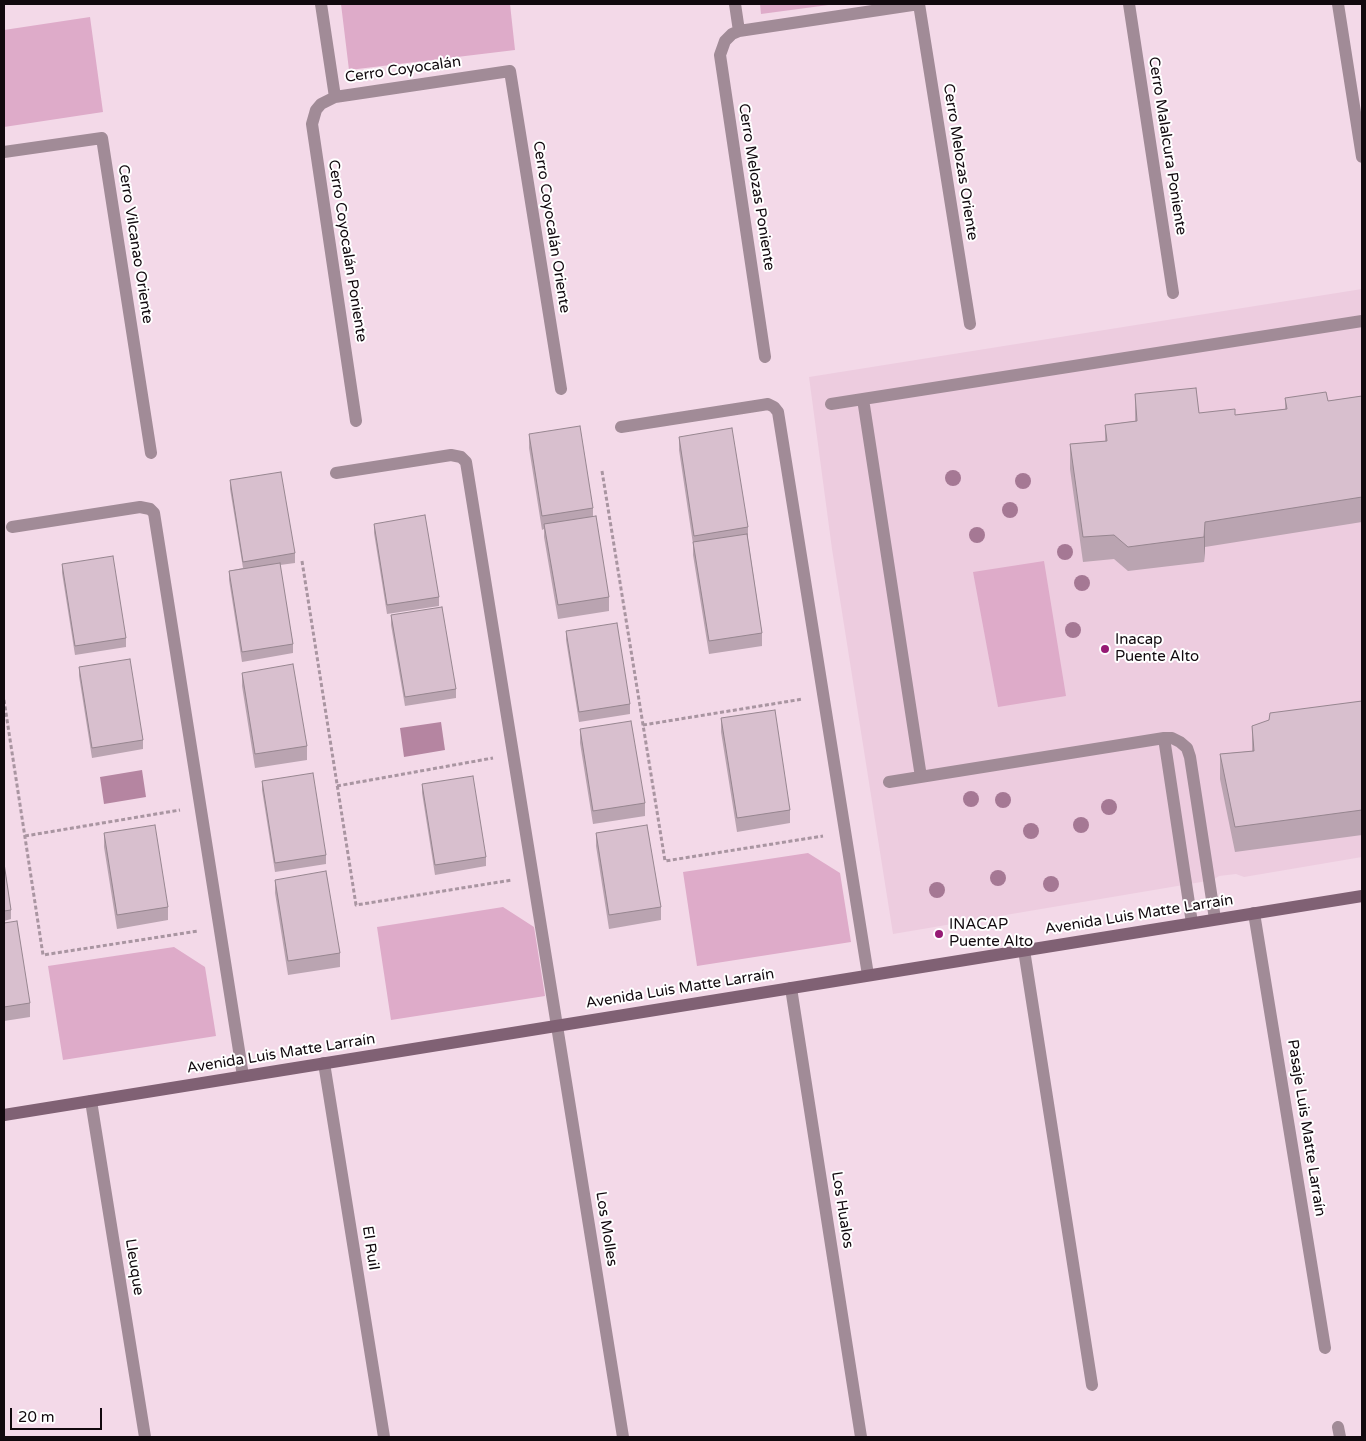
<!DOCTYPE html>
<meta charset="utf-8">
<style>
body{margin:0}
#map{position:relative;width:1366px;height:1441px;overflow:hidden;background:#f3d9e8;font-family:"Varela Round",sans-serif}
canvas{display:block}
.frame{position:absolute;inset:0;border:5px solid #11090e;pointer-events:none}
.scale{position:absolute;left:10px;top:1408px;width:92px;height:22px;box-sizing:border-box;border:2px solid #11090e;border-top:0;padding-left:6px;font-size:15px;line-height:18px;white-space:nowrap;color:#11090e;-webkit-text-stroke:4px #fff;paint-order:stroke}
</style>
<div id="map">
<canvas width="1366" height="1441"></canvas>
<div class="frame"></div>
<div class="scale">20 m</div>
</div>
<script>
const ctx = document.querySelector('canvas').getContext('2d');
ctx.lineJoin = 'round';
function paint(path, color) { ctx.fillStyle = color; ctx.fill(path, 'evenodd'); }
const toPath = rows => new Path2D(rows.map(r => 'M' + r).join(''));
function trace(path, color, width, dash) { ctx.strokeStyle = color; ctx.lineWidth = width; ctx.lineCap = dash ? 'butt' : 'round'; ctx.setLineDash(dash || []); ctx.stroke(path); }
function label(font, color, halo, rows, align = 'center') {
  ctx.font = font + ' "Varela Round",sans-serif'; ctx.lineWidth = 4; ctx.setLineDash([]); ctx.textBaseline = 'middle'; ctx.strokeStyle = halo; ctx.fillStyle = color; for (const [text, x, y, turn = 0] of rows) {
    ctx.save(); ctx.translate(x, y); ctx.rotate((+turn || 0) * Math.PI / 180); ctx.textAlign = isNaN(turn) ? turn : align; if (halo) ctx.strokeText(text, 0, 0); ctx.fillText(text, 0, 0); ctx.restore();
  }
}
const built = toPath([
 [1362,289,1362,857,1244,877,1236,874,1219,876,1213,880,893,934,832,549,809,377]
]);
const green = toPath([
 [341,4,510,4,515,50,349,70],
 [760,4,836,4,761,14],
 [90,17,103,112,4,127,4,30],
 [1044,561,1066,696,998,707,973,572],
 [808,853,840,873,851,942,697,966,683,872],
 [503,907,534,927,545,996,391,1020,377,927],
 [174,947,205,967,216,1036,63,1060,48,966]
]);
const water = toPath([
 [441,722,445,750,404,757,400,728],
 [142,770,146,797,104,804,100,777]
]);
const path = toPath([
 [602,471,665,861,823,836],
 [302,561,356,905,512,880],
 [4,700,43,955,198,931],
 [643,725,803,699],
 [337,786,493,758],
 [25,836,180,810]
]);
const lane = toPath([
 [863,399,921,777],
 [831,404,1362,321],
 [621,427,762,405,768,404,774,407,778,412,868,975],
 [336,473,451,455,461,457,466,462,557,1026],
 [12,527,140,507,150,509,154,513,243,1076],
 [1164,738,1192,923],
 [889,782,1164,738,1172,738,1180,742,1187,748,1190,757,1215,919]
]);
const street = toPath([
 [321,4,335,97],
 [735,4,739,31],
 [1129,4,1173,293],
 [1338,4,1362,157],
 [4,152,102,138,151,453],
 [765,357,720,55,725,41,732,34,739,31,919,4,970,324],
 [356,421,312,124,316,110,321,104,335,97,510,71,561,389],
 [1254,913,1325,1348],
 [1024,950,1092,1385],
 [791,988,861,1437],
 [557,1026,623,1437],
 [324,1063,384,1437],
 [91,1101,145,1437],
 [1338,1427,1340,1437]
]);
const secondary = toPath([
 [4,1115,1362,896]
]);
const trees = [
 [953,478],
 [1023,481],
 [1010,510],
 [977,535],
 [1065,552],
 [1082,583],
 [1073,630],
 [971,799],
 [1003,800],
 [1109,807],
 [1081,825],
 [1031,831],
 [998,878],
 [1051,884],
 [937,890]
];
const wall = toPath([
 [1135,394,1199,413,1235,415,1285,409,1285,398,1328,401,1362,396,1362,522,1205,547,1204,562,1128,571,1114,559,1083,562,1070,469,1070,444,1105,441,1105,425,1135,421],
 [529,434,593,508,593,516,609,597,609,611,558,619,544,537,544,529,542,530,529,448],
 [679,437,748,527,748,539,762,633,762,646,709,654,693,555,693,544,679,450],
 [230,480,295,553,295,563,280,565,293,644,293,653,242,662,229,580,229,571,243,568,230,489],
 [374,524,439,597,439,606,387,614,374,533],
 [62,564,126,638,126,647,75,655,62,573],
 [391,615,456,689,456,698,405,706,391,625],
 [566,631,630,704,630,714,579,722,566,640],
 [79,667,143,740,143,749,92,758,79,676],
 [242,673,307,746,307,760,255,768,242,686],
 [1362,701,1362,835,1235,852,1220,779,1220,754,1252,751,1252,726],
 [721,718,790,810,790,823,737,832,721,732],
 [580,729,645,803,645,816,593,824,580,743],
 [262,781,326,855,326,864,275,872,262,790],
 [422,784,486,857,486,866,435,875,422,793],
 [104,833,168,907,168,920,117,929,104,847],
 [596,833,661,907,661,920,609,929,596,846],
 [4,863,11,910,11,919,4,921],
 [275,880,340,953,340,967,288,975,275,893],
 [4,923,30,1003,30,1017,4,1021]
]);
const shadedWall = toPath([
 [1205,522,1205,547,1204,562,1204,537]
]);
const building = toPath([
 [1196,388,1199,413,1235,409,1235,415,1287,409,1285,398,1326,392,1328,401,1362,396,1362,497,1205,522,1204,537,1128,547,1114,535,1083,537,1070,444,1107,441,1105,425,1137,421,1135,394,1196,388],
 [580,426,593,508,542,516,529,434,580,426],
 [732,428,748,527,694,536,679,437,732,428],
 [281,472,295,553,243,562,230,480,281,472],
 [425,515,439,597,387,605,374,524,425,515],
 [596,516,609,597,558,605,544,524,596,516],
 [747,534,762,633,709,641,693,542,747,534],
 [113,556,126,638,75,646,62,564,113,556],
 [280,563,293,644,242,652,229,571,280,563],
 [442,607,456,689,405,697,391,615,442,607],
 [617,623,630,704,579,712,566,631,617,623],
 [130,659,143,740,92,748,79,667,130,659],
 [293,664,307,746,255,754,242,673,293,664],
 [1362,701,1362,810,1235,827,1220,754,1254,751,1252,726,1269,720,1270,713,1362,701],
 [775,710,790,810,737,818,721,718,775,710],
 [631,721,645,803,593,811,580,729,631,721],
 [313,773,326,855,275,863,262,781,313,773],
 [473,776,486,857,435,865,422,784,473,776],
 [155,825,168,907,117,915,104,833,155,825],
 [647,825,661,907,609,915,596,833,647,825],
 [4,863,11,910,4,911,4,863],
 [326,871,340,953,288,961,275,880,326,871],
 [17,921,30,1003,4,1007,4,923,17,921]
]);
const markers = [
 [1105,649,5,"#961a74"],
 [939,934,5,"#961a74"]
];
const streetNames = [
 ["Cerro Coyocalán",403,70,-8],
 ["Cerro Malalcura Poniente",1167,146,81],
 ["Cerro Melozas Oriente",960,162,81],
 ["Cerro Melozas Poniente",756,187,81],
 ["Cerro Coyocalán Oriente",551,227,81],
 ["Cerro Vilcanao Oriente",135,244,81],
 ["Cerro Coyocalán Poniente",347,251,81],
 ["Avenida Luis Matte Larraín",1139,915,-9],
 ["Avenida Luis Matte Larraín",680,989,-9],
 ["Avenida Luis Matte Larraín",281,1054,-9],
 ["Pasaje Luis Matte Larraín",1306,1128,81],
 ["Los Hualos",842,1210,81],
 ["Los Molles",606,1229,81],
 ["El Ruil",370,1248,81],
 ["Lleuque",134,1267,81]
];
const poiNames = [
 ["Inacap",1115,640],
 ["Puente Alto",1115,657],
 ["INACAP",949,925],
 ["Puente Alto",949,942]
];
paint(built, '#edccdf');
paint(green, '#deabc9');
paint(water, '#b585a1');
trace(path, '#a995a1', 3, [4, 2.5]);
trace(lane, '#a18b97', 12);
trace(street, '#a18b97', 12);
trace(secondary, '#806174', 12);
ctx.fillStyle = '#a57894';
for (const [x, y] of trees) { ctx.beginPath(); ctx.arc(x, y, 8, 0, 2 * Math.PI); ctx.fill(); }
paint(wall, '#baa4b1');
paint(shadedWall, '#978690');
paint(building, '#d8bfce');
trace(building, '#978690', 1);
for (const [x, y, r, color] of markers) { const dot = new Path2D(); dot.arc(x, y, r, 0, 2 * Math.PI); ctx.fillStyle = color; ctx.fill(dot); trace(dot, '#fff', 2); }
label('15px', '#11090e', '#fff', streetNames);
label('15px', '#11090e', '#fff', poiNames, 'left');
</script>
